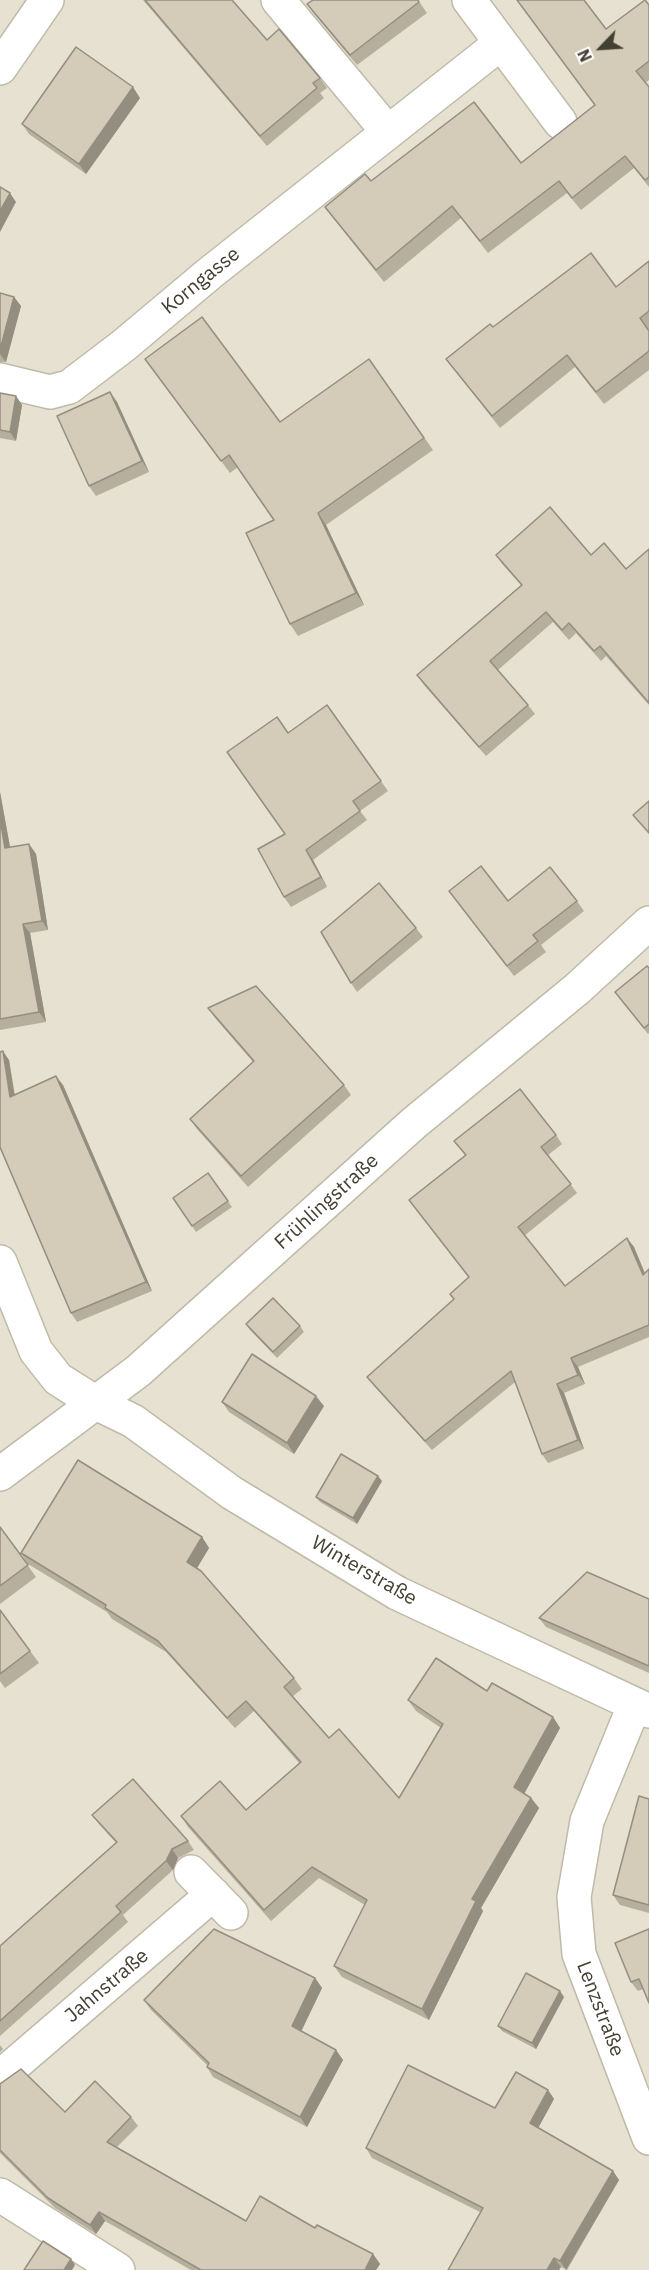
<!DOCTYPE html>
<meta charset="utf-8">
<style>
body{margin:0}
#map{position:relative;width:649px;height:2270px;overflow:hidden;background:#f2efe3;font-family:"IBM Plex Sans",sans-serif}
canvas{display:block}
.north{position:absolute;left:571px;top:18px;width:60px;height:60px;-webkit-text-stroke:4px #fff;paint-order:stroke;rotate:245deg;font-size:16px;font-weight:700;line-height:24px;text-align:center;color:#443f33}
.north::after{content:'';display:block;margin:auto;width:21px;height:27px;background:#443f33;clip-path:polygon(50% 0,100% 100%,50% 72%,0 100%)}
</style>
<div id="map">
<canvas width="649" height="2270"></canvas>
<div class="north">N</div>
</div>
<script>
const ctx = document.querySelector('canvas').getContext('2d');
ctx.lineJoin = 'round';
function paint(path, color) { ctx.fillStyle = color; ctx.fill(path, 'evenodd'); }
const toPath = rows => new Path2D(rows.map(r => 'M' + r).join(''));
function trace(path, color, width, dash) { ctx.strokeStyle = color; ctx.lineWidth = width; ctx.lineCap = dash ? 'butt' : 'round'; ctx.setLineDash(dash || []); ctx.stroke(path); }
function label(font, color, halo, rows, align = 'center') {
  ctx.font = font + ' "IBM Plex Sans",sans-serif'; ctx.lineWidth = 4.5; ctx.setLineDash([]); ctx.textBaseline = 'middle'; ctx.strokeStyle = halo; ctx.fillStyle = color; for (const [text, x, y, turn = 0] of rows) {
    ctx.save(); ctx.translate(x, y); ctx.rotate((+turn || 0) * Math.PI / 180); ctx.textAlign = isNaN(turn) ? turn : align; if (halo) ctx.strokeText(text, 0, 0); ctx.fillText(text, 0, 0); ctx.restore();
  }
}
const residential = toPath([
 [0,0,649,0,649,2270,0,2270]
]);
const minor = toPath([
 [278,0,388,132],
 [469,0,560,122],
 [0,68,47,0],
 [0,380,50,392,69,387,123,346,210,273,501,43],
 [0,1262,36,1351,58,1379,96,1403,133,1421,232,1493,397,1593,649,1711],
 [0,1474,138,1371,414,1123,577,989,649,923],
 [634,1706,587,1821,574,1897,579,1954,649,2138],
 [191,1872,231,1913],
 [0,2077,213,1894],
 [0,2195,118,2270]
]);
const wall = toPath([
 [143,0,232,0,267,40,320,78,327,88,320,93,324,98,267,146],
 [418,0,427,13,357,65,315,15,307,4],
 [649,5,649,80,645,83,649,87,649,187,634,168,581,210,567,193,488,253,461,218,384,282,334,219,325,207,371,181,521,163,594,105,606,29],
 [140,98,86,174,29,134,22,124],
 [649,261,649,370,604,404,575,367,500,428,446,359,493,327,616,287],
 [0,293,14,297,21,306,6,362,0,362],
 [145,359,280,422,369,359,433,450,326,525,364,605,298,636,290,624,274,520,238,467,230,473],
 [110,392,117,402,149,472,96,496,89,486],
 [0,393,16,396,22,405,16,441,0,438],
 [649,549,649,705,606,656,601,661,576,633,569,640,553,622,498,670,528,705,535,714,486,756,424,685,417,675,521,585,503,565,496,555,591,555,626,569],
 [327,705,388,791,360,811,367,820,313,860,327,887,291,907,284,897,288,733],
 [0,792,10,847,29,844,36,854,48,930,30,933,46,1022,0,1030],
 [449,891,508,901,577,901,584,911,541,945,546,952,514,976],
 [416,928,423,937,357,992,351,983],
 [649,968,649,1033,648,1034,615,992],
 [208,1008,344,1085,351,1095,248,1187,197,1129,190,1119,253,1062,215,1018],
 [9,1060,15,1095,63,1085,152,1291,77,1322,71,1313,0,1147],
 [556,1135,562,1144,548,1155,577,1193,524,1236,565,1286,627,1238,634,1247,645,1273,649,1269,649,1337,578,1367,585,1384,564,1393,584,1449,548,1463,542,1454,515,1382,432,1450,374,1386,367,1377,454,1300,450,1294,469,1278,409,1200,465,1155,454,1141],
 [208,1173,232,1207,196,1232,173,1198],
 [246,1324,300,1326,304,1332,277,1358,250,1330],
 [222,1402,324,1406,294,1454,229,1412],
 [382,1481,357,1524,320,1502,316,1497],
 [0,1527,36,1577,0,1604],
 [202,1537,209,1548,197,1568,294,1678,302,1689,293,1696,329,1738,399,1798,441,1728,416,1711,408,1700,487,1691,553,1717,560,1728,524,1793,531,1798,539,1808,481,1908,483,1911,429,2020,342,1977,334,1966,365,1905,319,1878,271,1921,188,1827,181,1816,246,1810,299,1763,254,1711,235,1728,166,1652,112,1619,107,1612,28,1564,21,1553],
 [649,1599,649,1673,546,1627,539,1618],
 [0,1610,39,1663,5,1688,0,1681],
 [649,1799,649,1913,620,1905,613,1895],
 [92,1815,188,1841,194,1850,178,1858,173,1870,123,1915,128,1922,0,2036,0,1946,116,1843,99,1824],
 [649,1929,643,1989,638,1991,631,1982],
 [315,1978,322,1988,301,2031,336,2050,343,2060,307,2127,213,2077,207,2067,207,2065,151,2010,144,2000],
 [564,1997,536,2049,502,2031,498,2026],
 [0,2045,3,2049,0,2052],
 [0,2084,65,2112,131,2117,138,2126,117,2147,246,2221,315,2228,373,2254,380,2264,376,2270,191,2270,105,2221,96,2234,55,2208,0,2153],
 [548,2090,554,2099,538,2128,613,2171,619,2180,567,2270,561,2267,559,2270,448,2270,480,2212,372,2158,366,2148,495,2108]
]);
const shadedWall = toPath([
 [133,87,140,98,86,174,79,164],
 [10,193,16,202,0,232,0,211],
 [14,297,21,306,6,362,0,354,0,350],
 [110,392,117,402,149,472,142,461],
 [16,396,22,405,16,441,10,432],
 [318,513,326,525,364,605,356,593],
 [0,792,12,858,5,848,0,819],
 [29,844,36,854,48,930,42,921],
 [306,850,313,860,327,887,321,877],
 [23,924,30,933,46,1022,39,1012],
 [3,1051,9,1060,16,1106,10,1097],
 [56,1076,63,1085,152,1291,146,1282],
 [627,1238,634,1247,649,1284,643,1275],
 [571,1358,578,1367,585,1384,578,1375],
 [557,1384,564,1393,584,1449,578,1440],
 [316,1396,324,1406,294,1454,287,1443],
 [378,1476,382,1481,357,1524,353,1518],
 [202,1537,209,1548,194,1573,187,1562],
 [553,1717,560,1728,522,1798,514,1787],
 [531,1798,539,1808,481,1908,483,1911,429,2020,422,2009,472,1899],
 [172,1849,178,1858,173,1870,166,1861],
 [315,1978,322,1988,299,2036,292,2026],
 [560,1991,564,1997,536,2049,532,2043],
 [336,2050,343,2060,307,2127,300,2117],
 [548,2090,554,2099,536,2132,530,2123],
 [613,2171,619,2180,566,2270,560,2261],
 [99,2212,105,2221,96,2234,90,2225],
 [373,2254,380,2264,376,2270,365,2270],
 [554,2258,561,2267,559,2270,547,2270],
 [71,2259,75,2265,72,2270,64,2270]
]);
const building = toPath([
 [145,0,232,0,267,40,279,29,320,78,313,83,317,88,260,136,145,0],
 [313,0,418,0,419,2,350,55,307,4,313,0],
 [517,0,584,0,606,29,645,0,649,5,649,61,636,71,649,87,649,177,645,180,625,156,572,198,559,181,480,241,452,206,376,270,325,207,365,174,371,181,474,102,521,163,595,105,517,0],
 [76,47,133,87,79,164,22,124,76,47],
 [0,187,10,193,0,211,0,187],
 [591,253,616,287,649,261,649,311,640,318,649,331,649,351,596,392,567,355,492,416,446,359,490,324,493,327,591,253],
 [0,293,14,297,0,350,0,293],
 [202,317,280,422,369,359,424,438,318,513,356,593,290,624,246,533,274,520,229,455,221,461,145,359,202,317],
 [110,392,142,461,89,486,57,416,110,392],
 [0,393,16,396,10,432,0,430,0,393],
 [550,507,591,555,604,543,626,569,649,549,649,703,600,646,594,651,569,623,562,630,546,612,490,661,528,705,479,747,417,675,522,585,496,555,550,507],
 [327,705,381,781,353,801,360,811,306,850,321,877,284,897,258,849,285,834,227,752,277,717,288,733,327,705],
 [649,801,649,833,633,815,649,801],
 [0,819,5,848,29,844,42,921,23,924,39,1012,0,1019,0,819],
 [481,866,508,901,550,867,577,901,533,935,538,941,507,966,449,891,481,866],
 [379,883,416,928,351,983,321,932,379,883],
 [647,966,649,968,649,1024,644,1028,615,992,647,966],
 [256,986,344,1085,241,1176,190,1119,254,1061,208,1008,256,986],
 [3,1051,10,1097,56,1076,146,1282,71,1313,0,1147,0,1052,3,1051],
 [520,1089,556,1135,541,1147,571,1184,518,1227,565,1286,627,1238,643,1275,649,1269,649,1325,571,1358,578,1375,557,1384,578,1440,542,1454,511,1371,425,1441,367,1377,454,1299,450,1294,469,1277,409,1200,466,1155,454,1141,520,1089],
 [208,1173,228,1201,192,1226,173,1198,208,1173],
 [273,1298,300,1326,273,1352,246,1324,273,1298],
 [252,1354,316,1396,287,1443,222,1402,252,1354],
 [341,1454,378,1476,353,1518,316,1497,341,1454],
 [78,1460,202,1537,187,1562,201,1571,294,1678,284,1687,329,1738,339,1729,399,1798,443,1724,408,1700,436,1658,487,1691,492,1683,553,1717,514,1787,531,1798,472,1899,476,1901,422,2009,334,1966,367,1900,312,1867,264,1910,181,1816,220,1781,246,1810,301,1762,246,1701,227,1718,158,1641,105,1608,106,1605,21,1553,78,1460],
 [0,1527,28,1565,0,1586,0,1527],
 [587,1572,649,1599,649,1666,539,1618,587,1572],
 [0,1610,30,1651,0,1674,0,1610],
 [133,1779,188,1841,172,1849,166,1861,116,1906,121,1912,0,2021,0,1946,117,1842,92,1815,133,1779],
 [639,1796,649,1799,649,1905,613,1895,639,1796],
 [214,1929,315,1978,292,2026,336,2050,300,2117,207,2067,209,2063,144,2000,214,1929],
 [649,1929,649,2003,639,1979,631,1982,615,1943,649,1929],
 [526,1973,560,1991,532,2043,498,2026,526,1973],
 [408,2065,495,2108,516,2072,548,2090,530,2123,613,2171,560,2261,554,2258,547,2270,448,2270,483,2208,366,2148,408,2065],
 [21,2069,65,2112,95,2081,131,2117,107,2142,246,2221,260,2196,315,2228,317,2225,373,2254,365,2270,366,2270,201,2270,99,2212,90,2225,48,2198,0,2150,0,2084,21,2069],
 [43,2241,71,2259,64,2270,24,2270,43,2241]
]);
const streetNames = [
 ["Korngasse",201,281,-39],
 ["Frühlingstraße",327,1202,-42],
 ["Winterstraße",364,1571,30],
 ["Jahnstraße",107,1986,-40],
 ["Lenzstraße",600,2009,69]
];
paint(residential, '#e6e1d1');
trace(minor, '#c0baa8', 36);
trace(minor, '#fff', 33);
paint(wall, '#b6af9e');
paint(shadedWall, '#948e81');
paint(building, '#d4cbb8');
trace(building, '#948e81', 1.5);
label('20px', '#443f33', '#fff', streetNames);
</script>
